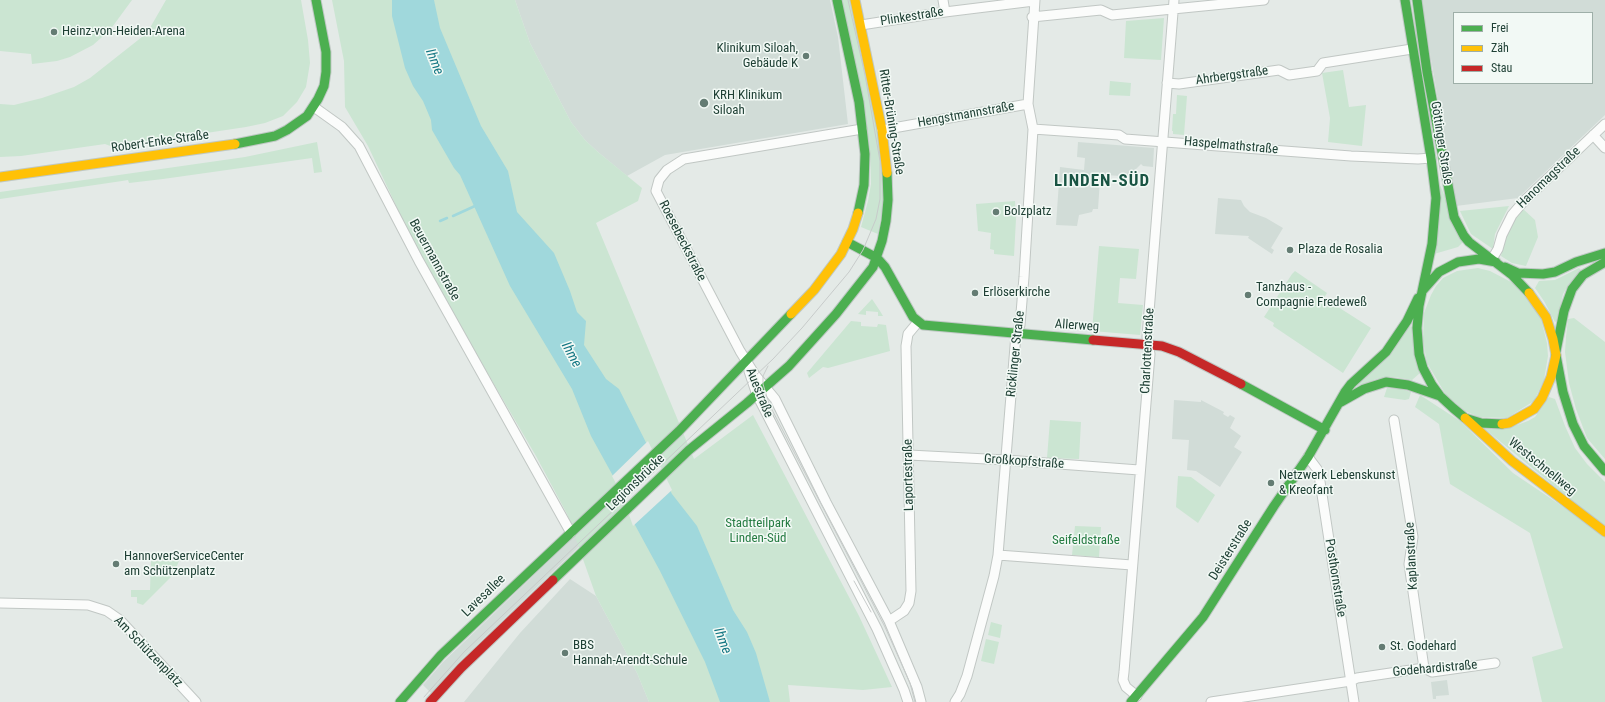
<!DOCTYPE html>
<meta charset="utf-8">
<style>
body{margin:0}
#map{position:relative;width:1605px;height:702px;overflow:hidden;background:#e4eae7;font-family:"Roboto Condensed",sans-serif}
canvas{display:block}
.legend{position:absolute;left:1453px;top:12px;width:140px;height:72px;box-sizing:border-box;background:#f2f9f5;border:1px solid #9eafa8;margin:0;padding:5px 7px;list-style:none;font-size:12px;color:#1f4035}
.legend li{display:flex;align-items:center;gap:8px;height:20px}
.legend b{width:20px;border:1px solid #9eafa8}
</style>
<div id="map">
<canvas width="1605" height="702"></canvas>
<ul class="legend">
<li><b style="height:5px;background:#4caf50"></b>Frei</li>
<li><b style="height:5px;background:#ffc107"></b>Zäh</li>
<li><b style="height:5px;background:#c62828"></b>Stau</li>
</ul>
</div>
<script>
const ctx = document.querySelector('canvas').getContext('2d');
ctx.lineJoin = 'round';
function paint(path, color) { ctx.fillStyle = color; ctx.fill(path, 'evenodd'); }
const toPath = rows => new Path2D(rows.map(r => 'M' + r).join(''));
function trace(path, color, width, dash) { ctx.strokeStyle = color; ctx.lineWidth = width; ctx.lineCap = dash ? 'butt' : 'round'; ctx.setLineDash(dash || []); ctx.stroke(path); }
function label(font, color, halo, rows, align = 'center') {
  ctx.font = font + ' "Roboto Condensed",sans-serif'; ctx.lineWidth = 3; ctx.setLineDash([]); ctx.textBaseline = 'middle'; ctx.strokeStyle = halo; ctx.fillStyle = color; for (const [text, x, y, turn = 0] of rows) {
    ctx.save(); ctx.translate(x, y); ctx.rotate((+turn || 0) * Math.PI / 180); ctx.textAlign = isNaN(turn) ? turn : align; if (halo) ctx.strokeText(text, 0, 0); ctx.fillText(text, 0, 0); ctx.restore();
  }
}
const built = toPath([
 [515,0,830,0,838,37,848,124,665,155,627,176,598,152,585,140,571,122,530,43],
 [1421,0,1605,0,1605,115,1518,198,1456,206],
 [1454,13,1592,13,1592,83,1454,83],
 [1078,142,1154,148,1153,167,1143,166,1141,164,1135,170,1135,177,1106,175,1100,180,1098,209,1093,209,1092,212,1079,215,1077,226,1056,225,1060,167,1084,170,1085,158,1077,157],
 [1218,198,1241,200,1244,206,1250,212,1266,218,1283,228,1271,248,1274,250,1272,254,1248,238,1249,236,1215,234],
 [1174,400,1201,402,1201,400,1224,412,1223,414,1228,417,1230,415,1235,418,1230,428,1241,436,1234,447,1242,452,1220,487,1196,471,1187,470,1189,440,1172,439],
 [593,519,591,535,466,655,449,672,432,694,423,685,443,662],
 [570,579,596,596,637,673,649,702,464,702,520,633],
 [1447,680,1449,695,1436,696,1436,699,1433,699,1431,682]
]);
const green = toPath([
 [0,0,132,0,110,30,93,45,70,57,57,61,32,64,31,54,0,51],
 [166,0,301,0,308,40,310,63,306,87,297,102,283,116,265,123,246,127,113,147,105,144,21,156,0,157,0,104,14,105,42,98,74,87,90,78,147,33],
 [332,0,515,0,530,43,571,122,585,140,598,152,642,188,638,201,596,223,694,459,753,415,859,616,892,687,863,690,788,685,790,702,649,702,637,673,596,596,567,514,536,456,423,263,368,146,345,107,344,61],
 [841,0,850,0,880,145,883,176,883,204,878,234,861,227,868,201,871,184,870,147],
 [1164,18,1161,60,1124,58,1126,21],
 [1343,70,1349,107,1366,105,1362,146,1328,142,1330,118,1322,73],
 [1110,81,1131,83,1130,96,1109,95],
 [1177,95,1187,96,1184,135,1173,134,1173,131,1172,131,1173,114,1176,114],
 [317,142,322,172,314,173,312,158,163,179,129,183,128,180,122,181,0,199,0,192,245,157],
 [1440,185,1464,241,1458,247,1434,254],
 [1015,201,1016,219,1014,256,994,254,994,250,990,249,991,233,978,231,976,204],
 [1509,206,1495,234,1493,249,1471,234,1460,211],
 [1522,208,1535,220,1538,237,1526,266,1512,263,1501,256,1505,237,1515,218],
 [1099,246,1139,249,1136,279,1120,278,1118,303,1143,305,1140,335,1092,331],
 [1478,268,1490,271,1513,283,1540,315,1547,343,1548,356,1544,380,1534,401,1507,418,1479,417,1465,411,1446,395,1427,363,1423,341,1424,313,1431,295,1436,286,1443,278,1457,271],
 [1579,268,1581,270,1569,284,1563,294,1557,321,1555,322,1544,301,1535,288,1539,281,1555,280],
 [1295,271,1327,293,1324,298,1371,328,1343,373,1273,326,1274,323,1264,317,1292,274],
 [872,299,880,311,883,316,878,316,878,312,866,311,866,315,858,314],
 [1574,318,1605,342,1605,459,1587,438,1576,409,1569,383,1565,352,1566,337,1568,319],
 [851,321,861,322,861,326,877,327,878,324,886,325,890,351,828,368,823,367,809,378,807,373],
 [1410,326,1412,327,1420,373,1412,380,1394,377,1376,379,1358,387,1356,384],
 [1387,388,1401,389,1411,392,1409,399,1405,400,1384,397],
 [1420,395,1460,421,1513,473,1605,535,1605,702,1542,702,1532,657,1563,648,1530,533,1450,484,1439,424,1415,407],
 [1549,397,1555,399,1565,426,1575,448,1587,464,1605,482,1605,526,1582,509,1485,429,1517,425,1528,421,1535,417],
 [1050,420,1081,422,1079,459,1047,458],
 [1178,476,1191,477,1215,495,1198,523,1176,507],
 [1075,526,1101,527,1099,557,1072,555],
 [151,561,179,561,173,575,143,605,137,603,137,597,131,597,131,590,150,590],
 [991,622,1002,625,1000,638,988,635],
 [986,639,999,642,994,664,981,661]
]);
const water = toPath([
 [392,0,434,0,440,28,481,126,508,171,517,212,554,253,570,291,577,312,586,321,584,345,606,379,619,389,672,494,697,526,733,610,747,632,756,653,770,702,720,702,705,662,660,571,635,525,623,494,591,436,572,389,510,286,460,175,454,168,432,130,431,120,423,101,413,86,405,68,392,16]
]);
const pier = toPath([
 [648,441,672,490,633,526,622,495,612,476]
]);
const stream = toPath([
 [453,216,475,206],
 [440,221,447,218]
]);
const street = toPath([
 [943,0,945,12],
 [1032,17,1101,10,1112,15,1264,0],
 [861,25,945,12,1034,1],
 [1167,83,1179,84,1279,70,1289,75,1317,71,1323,63,1412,49],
 [314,107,342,127,359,146,419,261,571,533],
 [862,129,684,159,667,170,659,180,656,191,740,351,755,375,775,399,826,502,889,621,917,687,921,702],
 [1033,129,1119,135,1125,139,1351,156,1418,159,1431,158],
 [882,130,1028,104],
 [1593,135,1605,148],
 [1492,259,1498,249,1502,235,1512,215,1524,201,1605,124],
 [749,371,757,395,877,629,904,690,908,702],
 [1394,420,1413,537,1409,564,1424,668],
 [909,455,1006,460,1139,470],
 [1308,457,1317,469,1319,475,1354,702],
 [998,555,1132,565],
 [0,603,88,605,107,611,120,620,196,702],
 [889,621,904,611,909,603,911,591,906,346,908,334,918,322],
 [1137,696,1126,687,1123,680,1124,672,1150,354,1147,337,1174,0],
 [955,702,960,694,967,676,994,576,998,555,1016,334,1020,325,1024,277,1033,129,1028,104,1035,0],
 [1211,702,1351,681,1357,678,1424,668,1432,672,1495,663]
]);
const fast = toPath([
 [837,0,859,102,865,154,864,185,858,213],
 [1405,0,1431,158,1436,198,1432,244,1419,306,1417,328,1419,354,1423,368,1432,385,1440,396,1453,408,1465,418,1481,423,1502,424],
 [1417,0,1427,72,1454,217,1464,236,1469,242,1512,275,1529,293],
 [235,144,275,136,287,130,307,116,318,99,324,86,326,72,326,52,316,0],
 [847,242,877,258,885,267,913,317,923,325,1093,340],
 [1505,267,1518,273,1543,274,1555,272,1576,262,1605,253],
 [1423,290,1439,272,1458,262,1479,259,1496,262],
 [1556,351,1564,311,1572,289,1583,275,1605,262],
 [1556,355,1563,392,1573,424,1584,446,1605,471],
 [1241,384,1325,430],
 [1341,402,1364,389,1386,382,1408,385,1440,396],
 [553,580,689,450,747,403,789,366,836,314,873,267,882,241,886,221,888,200,887,173],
 [400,702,441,655,679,431,791,314],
 [1131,702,1203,617,1274,506,1308,457,1345,392,1351,384,1386,352,1407,321,1418,298]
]);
const slow = toPath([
 [855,0,882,130,887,173],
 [0,177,235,144],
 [791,314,814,290,841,254,853,229,858,213],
 [1465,418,1512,461,1605,532],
 [1502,424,1509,423,1534,409,1542,398,1551,377,1556,355,1553,339,1546,317,1529,293]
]);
const jam = toPath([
 [1093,340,1162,346,1179,352,1241,384],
 [430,702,461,668,553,580]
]);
const tram = toPath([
 [768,366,763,376,763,384,769,404,885,627,910,683,915,702],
 [854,581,871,612],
 [424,697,464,652,773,359,802,328,849,272,863,250,876,219,880,199,880,161,865,75,848,0]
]);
const markers = [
 [54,32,4,"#647c73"],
 [806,56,4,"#647c73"],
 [704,103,5,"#647c73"],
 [996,212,4,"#647c73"],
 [1290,250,4,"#647c73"],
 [975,293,4,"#647c73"],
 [1248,295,4,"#647c73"],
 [1271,483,4,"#647c73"],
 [116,564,4,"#647c73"],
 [1382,647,4,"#647c73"],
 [565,653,4,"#647c73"]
];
const streetNames = [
 ["Plinkestraße",912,17,-9],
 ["Ahrbergstraße",1232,76,-8],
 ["Hengstmannstraße",966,115,-10],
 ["Ritter-Brüning-Straße",891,122,81],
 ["Robert-Enke-Straße",160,142,-8],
 ["Göttinger Straße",1441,143,81],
 ["Haspelmathstraße",1231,146,5],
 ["Hanomagstraße",1549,178,-44],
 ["Roesebeckstraße",682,241,63],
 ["Beuermannstraße",434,260,61],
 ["Allerweg",1077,326,4],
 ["Charlottenstraße",1148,351,-87],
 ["Ricklinger Straße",1016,354,-84],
 ["Auestraße",759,393,68],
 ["Großkopfstraße",1024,462,4],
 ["Westschnellweg",1542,467,39],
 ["Laportestraße",909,475,-91],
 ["Legionsbrücke",636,483,-44],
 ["Deisterstraße",1231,550,-58],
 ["Kaplanstraße",1412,556,-93],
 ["Posthornstraße",1335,578,81],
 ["Lavesallee",484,596,-44],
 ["Am Schützenplatz",148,652,46],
 ["Godehardistraße",1435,669,-5]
];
const poiNames = [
 ["Heinz-von-Heiden-Arena",62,32],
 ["Klinikum Siloah,",798,49,"right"],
 ["Gebäude K",798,64,"right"],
 ["KRH Klinikum",713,96],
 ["Siloah",713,111],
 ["Bolzplatz",1004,212],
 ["Plaza de Rosalia",1298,250],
 ["Tanzhaus -",1256,288],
 ["Compagnie Fredeweß",1256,303],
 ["Erlöserkirche",983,293],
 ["Netzwerk Lebenskunst",1279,476],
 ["& Kreofant",1279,491],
 ["HannoverServiceCenter",124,557],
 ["am Schützenplatz",124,572],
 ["BBS",573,646],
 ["Hannah-Arendt-Schule",573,661],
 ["St. Godehard",1390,647]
];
const parkNames = [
 ["Stadtteilpark",758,524],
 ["Linden-Süd",758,539],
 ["Seifeldstraße",1086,541]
];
const waterNames = [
 ["Ihme",434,62,68],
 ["Ihme",571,355,61],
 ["Ihme",722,641,69]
];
const districtNames = [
 ["LINDEN-SÜD",1102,182]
];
paint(built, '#d1dcd7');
paint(green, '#cbe5d2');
paint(water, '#a0d8dc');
paint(pier, '#e4eae7');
trace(stream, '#a0d8dc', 2.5);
trace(street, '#c1c7c4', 11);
trace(fast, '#bfc8c4', 11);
trace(slow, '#bfc8c4', 11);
trace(jam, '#bfc8c4', 11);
trace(street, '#fbfcfb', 9);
trace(fast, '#4caf50', 9);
trace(slow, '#ffc107', 9);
trace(jam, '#c62828', 9);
trace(tram, '#c7cbca', 1);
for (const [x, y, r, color] of markers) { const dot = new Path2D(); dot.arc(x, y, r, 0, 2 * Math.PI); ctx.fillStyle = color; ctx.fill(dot); trace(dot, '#f2f9f5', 1.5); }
label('13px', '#1f4035', '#f2f9f5', streetNames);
label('13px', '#1f4035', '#f2f9f5', poiNames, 'left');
label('13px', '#257b42', '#f2f9f5', parkNames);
label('italic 14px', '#137683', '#f2f9f5', waterNames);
ctx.letterSpacing = '1px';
label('bold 17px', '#195443', '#f2f9f5', districtNames);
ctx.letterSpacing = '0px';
</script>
